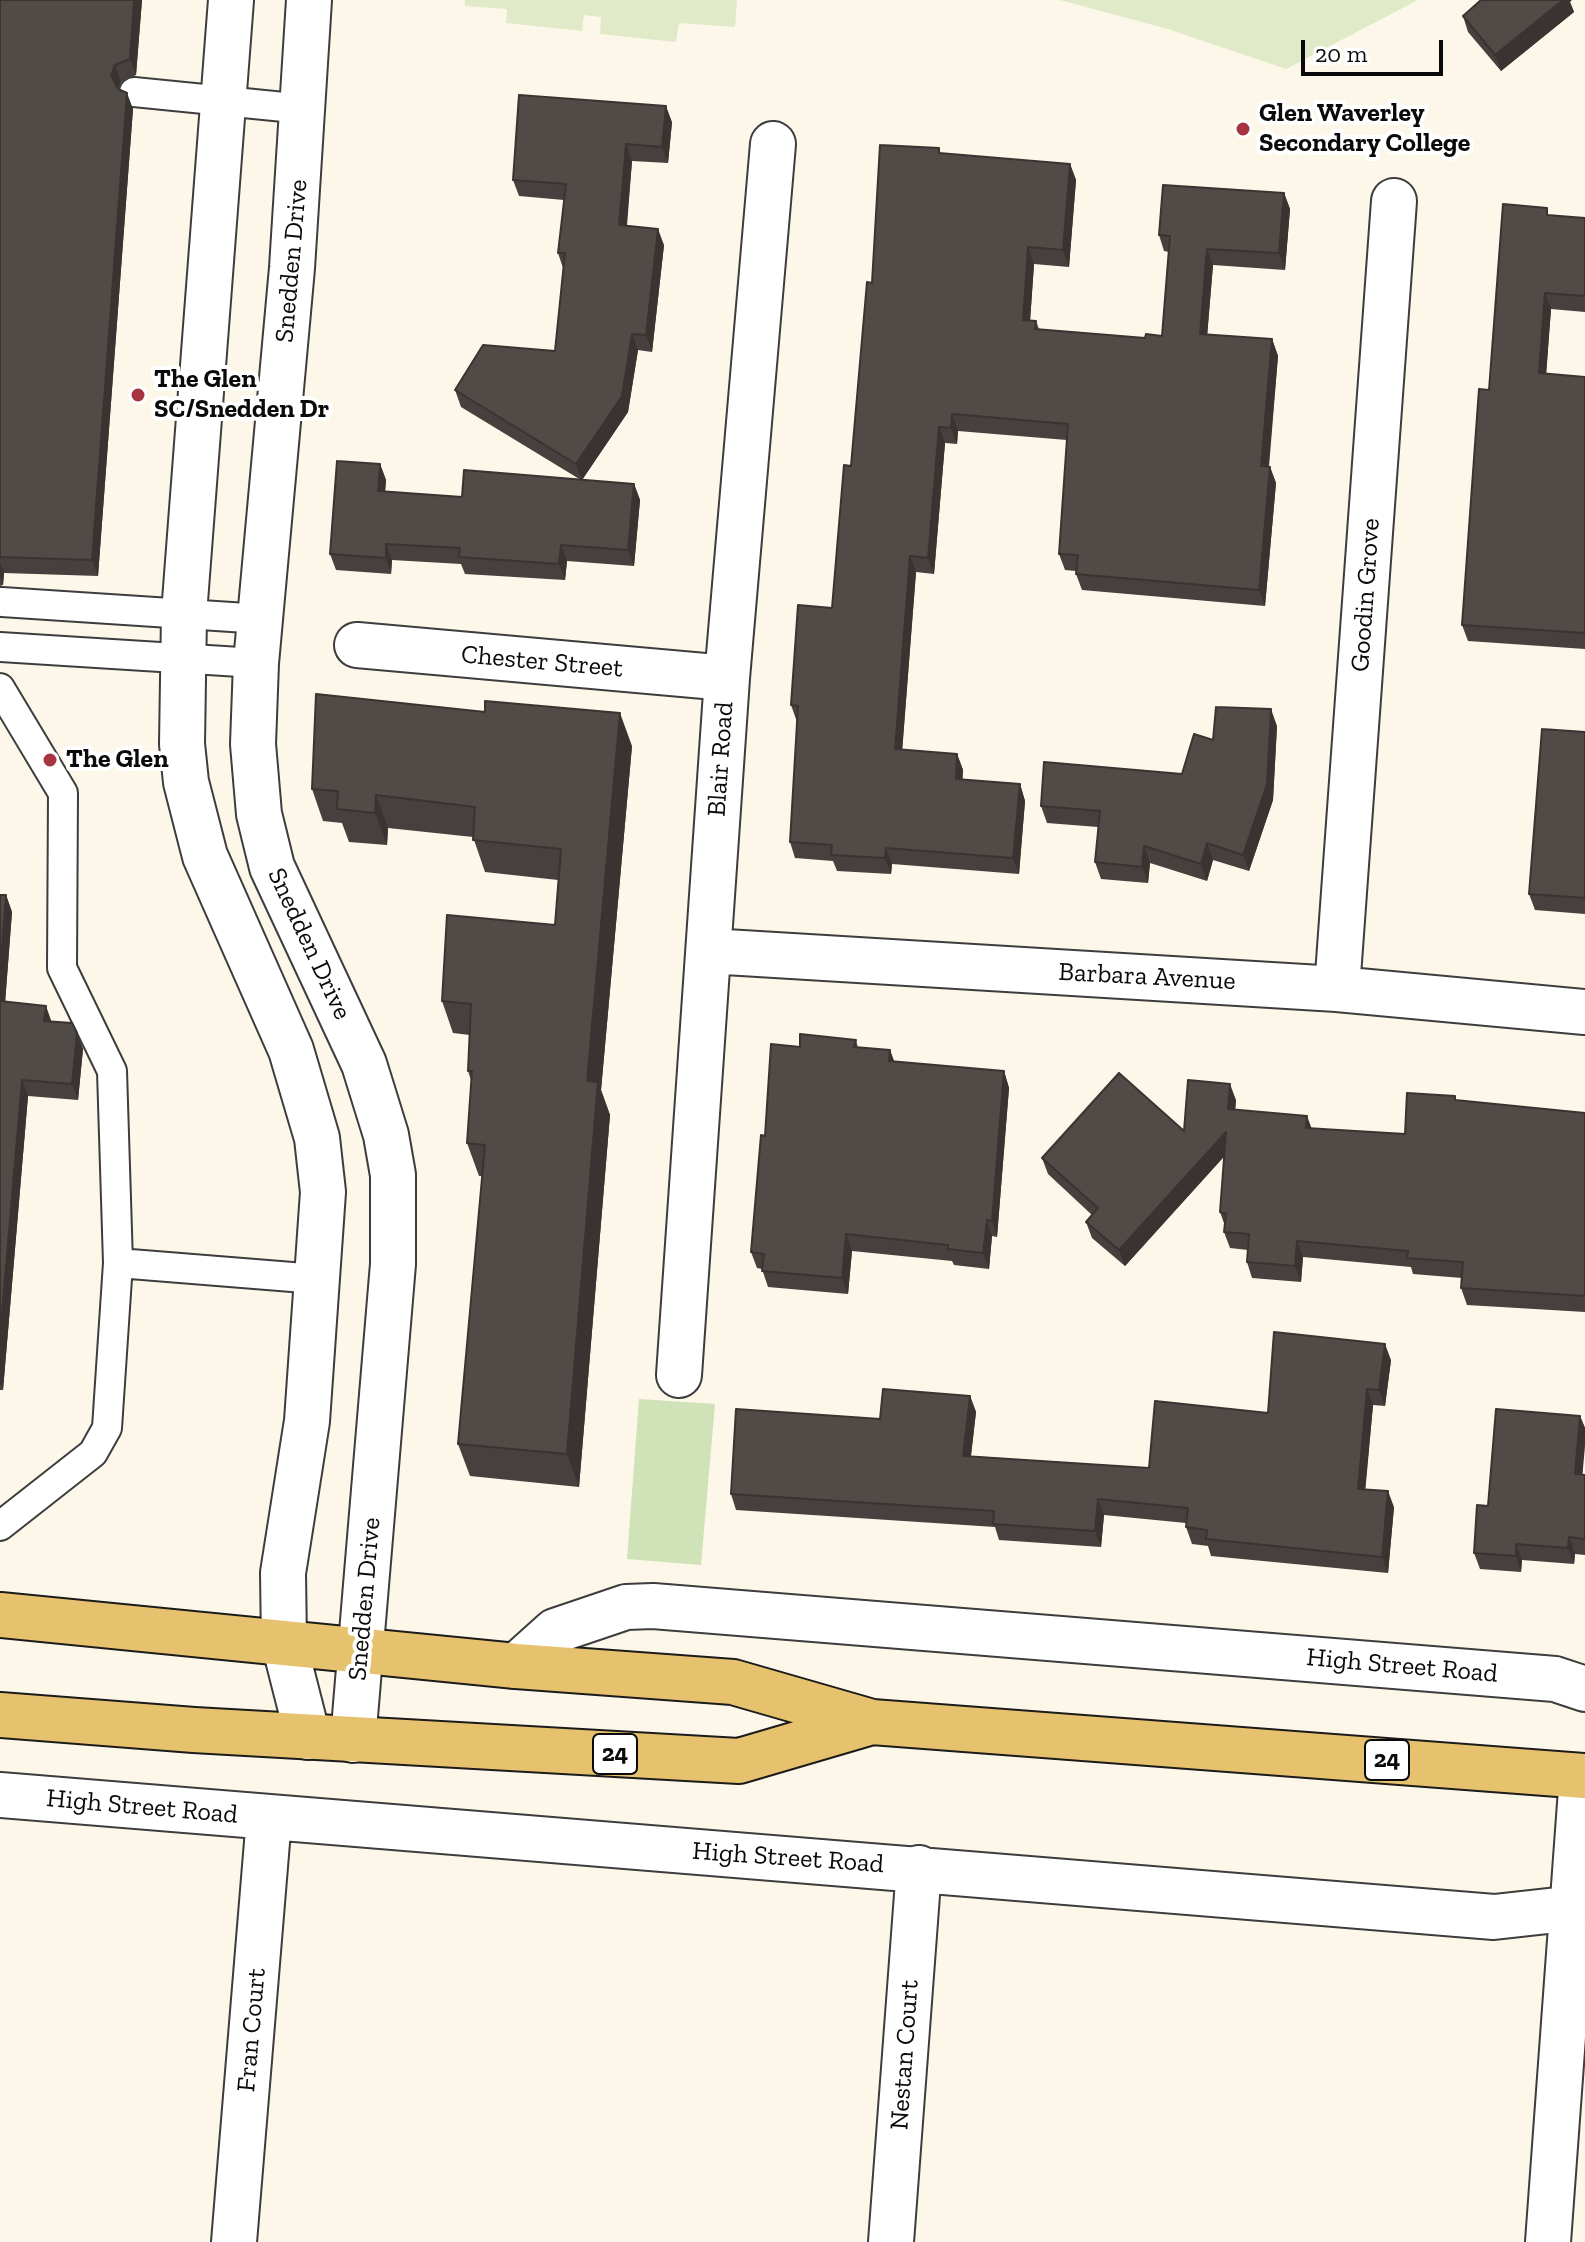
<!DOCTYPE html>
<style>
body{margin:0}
#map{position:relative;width:1585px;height:2242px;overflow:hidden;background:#fcf7e9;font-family:"Zilla Slab",serif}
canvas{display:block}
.scale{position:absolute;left:1301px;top:40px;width:142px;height:36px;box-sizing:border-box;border:4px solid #0a0a0a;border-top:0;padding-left:10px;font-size:24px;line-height:28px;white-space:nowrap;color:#0a0a0a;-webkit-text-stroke:6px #fff;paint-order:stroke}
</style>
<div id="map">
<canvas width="1585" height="2242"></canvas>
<div class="scale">20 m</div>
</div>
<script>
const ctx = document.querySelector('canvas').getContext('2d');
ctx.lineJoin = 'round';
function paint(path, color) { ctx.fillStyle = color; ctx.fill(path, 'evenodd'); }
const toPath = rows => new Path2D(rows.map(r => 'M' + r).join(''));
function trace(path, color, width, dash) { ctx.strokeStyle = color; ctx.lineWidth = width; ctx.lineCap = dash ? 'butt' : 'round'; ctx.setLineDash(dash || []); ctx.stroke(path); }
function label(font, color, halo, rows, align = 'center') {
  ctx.font = font + ' "Zilla Slab",serif'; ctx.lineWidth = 8; ctx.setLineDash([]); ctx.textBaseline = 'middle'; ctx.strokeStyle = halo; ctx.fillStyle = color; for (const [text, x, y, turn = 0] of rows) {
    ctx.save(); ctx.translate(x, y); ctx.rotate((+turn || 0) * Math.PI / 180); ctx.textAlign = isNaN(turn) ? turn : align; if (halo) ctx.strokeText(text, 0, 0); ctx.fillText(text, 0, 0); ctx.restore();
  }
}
const green = toPath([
 [639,1399,715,1404,701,1565,627,1559]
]);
const pitch = toPath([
 [465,0,737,0,735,27,679,23,676,42,600,34,601,17,584,15,582,31,506,23,507,9,465,6],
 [1060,0,1418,0,1286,69,1168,29]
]);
const service = toPath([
 [134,92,304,109],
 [2,602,262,619],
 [0,647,256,663],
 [0,688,63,793,62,968,112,1071,118,1263,317,1279],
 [0,1526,93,1453,107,1428,118,1263]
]);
const minor = toPath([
 [357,645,727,678],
 [709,951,1337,989,1585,1012],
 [1337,989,1394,201],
 [679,1375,727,678,773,144],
 [516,1666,555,1631,626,1607,653,1606,1555,1679,1585,1689],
 [0,1795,1494,1917,1575,1908],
 [234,2242,269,1818],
 [891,2242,919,1868],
 [1548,2242,1582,1776]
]);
const tertiary = toPath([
 [231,0,184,614,182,744,186,782,205,856,291,1050,317,1138,323,1192,307,1421,283,1573,284,1643,308,1737],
 [309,0,292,268,256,663,253,744,259,814,272,867,364,1064,386,1135,393,1175,393,1264,353,1740]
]);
const primary = toPath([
 [0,1615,516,1666,733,1682,872,1722,1585,1776],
 [0,1715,194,1730,739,1761,872,1722]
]);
const wall = toPath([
 [0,0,142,0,136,75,121,82,118,89,133,109,98,576,4,573,3,585,0,586],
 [1570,2,1574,12,1501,71,1468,32,1463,16],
 [672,122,668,163,632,161,627,226,664,245,652,352,638,350,628,412,582,480,634,484,640,500,634,566,567,561,565,580,465,574,461,564,392,560,391,574,336,570,330,554,380,464,386,480,385,491,462,497,581,480,461,407,455,390,555,351,563,268,558,253,564,200,519,196,513,180],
 [939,148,941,154,1070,164,1076,180,1069,267,1034,264,1030,321,1036,321,1039,329,1145,338,1162,336,1169,252,1164,251,1159,235,1284,193,1290,209,1285,270,1213,265,1207,335,1272,339,1278,356,1269,467,1270,467,1276,483,1265,606,1082,590,1076,574,1076,571,1065,570,1059,554,1067,440,958,431,957,444,945,443,934,574,916,572,902,750,957,754,963,770,962,779,1020,784,1025,801,1019,874,892,864,891,874,837,871,833,861,795,858,790,842,797,722,791,705,832,608,851,466,872,283],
 [1550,215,1585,218,1585,312,1551,309,1546,374,1585,377,1585,649,1468,641,1462,625,1489,390],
 [1277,726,1273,800,1249,871,1213,860,1207,881,1150,863,1148,883,1101,879,1095,862,1098,827,1047,823,1041,806,1182,774,1213,740],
 [1585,732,1585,914,1535,910,1529,894],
 [632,746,601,1090,610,1115,579,1487,470,1476,458,1444,482,1176,479,1176,467,1143,471,1080,468,1071,470,1035,453,1033,442,1001,555,925,558,880,485,872,473,837,388,828,387,845,349,842,342,823,323,821,312,789],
 [0,895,6,895,12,912,5,1002,77,1033,83,1049,78,1100,28,1096,3,1390,0,1390],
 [856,1040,858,1048,890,1050,894,1062,1004,1071,1009,1088,997,1237,992,1236,989,1269,954,1265,952,1261,852,1251,848,1294,768,1287,762,1269,757,1268,751,1252,765,1136,800,1047],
 [1455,1096,1456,1100,1585,1113,1585,1312,1467,1305,1461,1288,1462,1278,1413,1274,1411,1267,1303,1257,1301,1282,1252,1278,1247,1262,1248,1250,1230,1248,1224,1232,1225,1226,1220,1212,1224,1156,1125,1266,1092,1238,1086,1222,1092,1215,1048,1174,1042,1158,1184,1131,1236,1100,1235,1110,1311,1129,1405,1134],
 [1391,1360,1385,1406,1373,1405,1365,1489,1394,1507,1388,1573,1211,1556,1208,1546,1192,1544,1186,1527,1186,1523,1104,1515,1101,1547,999,1540,995,1527,736,1510,731,1494,880,1419,970,1396,976,1412,971,1456,1149,1468,1268,1413],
 [1580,1416,1585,1428,1582,1475,1585,1475,1585,1555,1575,1554,1574,1564,1522,1560,1521,1572,1480,1569,1474,1553,1488,1506]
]);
const shadedWall = toPath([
 [134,0,142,0,136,75,130,59],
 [1563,0,1572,0,1570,2,1574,12,1501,71,1495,55],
 [115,65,121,82,117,91,111,75],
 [127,93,133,109,98,576,92,560],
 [666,106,672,122,668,163,662,147],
 [626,144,632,161,625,242,619,225],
 [1070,164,1076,180,1069,267,1063,250],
 [1284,193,1290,209,1285,270,1279,253],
 [658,229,664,245,652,352,646,335],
 [1028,247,1034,264,1029,336,1023,320],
 [1207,249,1213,265,1206,350,1200,334],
 [1545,293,1551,309,1545,390,1539,373],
 [632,334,638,350,628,412,582,480,576,464],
 [1272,339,1278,356,1267,482,1261,466],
 [952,414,958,431,957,444,951,428],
 [939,427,945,443,934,574,928,558],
 [380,464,386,480,384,507,378,491],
 [1270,467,1276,483,1265,606,1259,590],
 [634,484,640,500,634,566,628,550],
 [386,544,392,560,391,574,386,558],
 [561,545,567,561,565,580,559,564],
 [910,556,916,572,901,766,895,749],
 [0,562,4,573,3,585,0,576],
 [1271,709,1277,726,1273,800,1249,871,1243,855],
 [620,713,632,746,601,1090,610,1115,579,1487,567,1454,587,1081],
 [957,754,963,770,962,795,956,779],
 [1020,784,1025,801,1019,874,1013,858],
 [376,795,388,828,387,845,375,813],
 [1207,843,1213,860,1207,881,1201,864],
 [1144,846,1150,863,1148,883,1142,867],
 [886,848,892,864,891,874,885,858],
 [6,895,12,912,4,1017,0,1006,0,978],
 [46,1006,52,1023,44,1021],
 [77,1033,83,1049,78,1100,72,1084],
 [890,1050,896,1066,889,1061],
 [1004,1071,1009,1088,997,1237,992,1221],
 [22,1080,28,1096,3,1390,0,1383,0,1337],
 [1230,1084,1236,1100,1234,1125,1228,1109],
 [1307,1116,1313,1132,1306,1128],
 [1226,1132,1232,1148,1125,1266,1119,1250],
 [987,1220,992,1236,989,1269,983,1253],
 [846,1234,852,1251,848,1294,842,1278],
 [1297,1241,1303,1257,1301,1282,1295,1266],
 [1385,1344,1391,1360,1385,1406,1379,1390],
 [1367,1389,1373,1405,1364,1505,1358,1489],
 [970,1396,976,1412,969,1472,963,1456],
 [1580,1416,1585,1428,1585,1446,1581,1491,1575,1474],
 [1388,1491,1394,1507,1388,1573,1382,1557],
 [1098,1499,1104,1515,1101,1547,1095,1531],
 [1569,1537,1575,1554,1574,1564,1568,1548],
 [1516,1544,1522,1560,1521,1572,1516,1556]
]);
const building = toPath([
 [0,0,134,0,130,59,115,65,111,75,118,89,127,93,92,560,0,557,0,0],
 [1481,0,1563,0,1495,55,1463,16,1481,0],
 [519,95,666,106,662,147,626,144,619,225,658,229,646,335,632,334,622,396,576,464,455,390,483,345,555,351,565,253,558,253,566,184,513,180,519,95],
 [880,145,939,148,939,153,1070,164,1063,250,1028,247,1023,320,1036,321,1035,329,1145,338,1146,334,1162,336,1170,236,1159,235,1163,185,1284,193,1279,253,1207,249,1200,334,1272,339,1261,466,1270,467,1259,590,1076,574,1078,555,1059,554,1068,424,952,414,951,428,939,427,928,558,910,556,895,749,957,754,956,779,1020,784,1013,858,886,848,885,858,831,855,832,845,790,842,798,706,791,705,798,605,832,608,844,465,851,466,867,282,872,283,880,145],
 [1503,204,1547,208,1547,215,1585,218,1585,296,1545,293,1539,373,1585,377,1585,633,1462,625,1479,389,1489,390,1503,204],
 [337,461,380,464,378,491,462,497,464,470,634,484,628,550,561,545,559,564,459,557,460,548,386,544,386,558,330,554,337,461],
 [316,694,485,712,485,701,620,713,587,1081,598,1082,567,1454,458,1444,485,1145,467,1143,472,1071,468,1071,471,1004,442,1001,447,915,555,925,561,849,473,840,475,807,376,795,375,813,337,809,338,791,312,789,316,694],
 [1216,707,1271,709,1267,784,1243,855,1207,843,1201,864,1144,846,1142,867,1095,862,1100,811,1041,806,1044,762,1182,774,1194,734,1213,740,1216,707],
 [1542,729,1585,732,1585,898,1529,894,1542,729],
 [0,895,6,895,0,978,0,895],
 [0,1001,46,1006,44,1021,72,1023,77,1033,72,1084,22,1080,0,1337,0,1001],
 [800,1034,856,1040,854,1047,890,1050,889,1061,1004,1071,992,1221,987,1220,983,1253,948,1249,948,1245,846,1234,842,1278,762,1271,764,1254,751,1252,761,1135,765,1136,771,1044,800,1047,800,1034],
 [1119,1073,1184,1131,1188,1080,1230,1084,1228,1109,1307,1116,1306,1128,1405,1134,1407,1093,1455,1096,1455,1100,1585,1113,1585,1296,1461,1288,1463,1262,1407,1258,1408,1251,1297,1241,1295,1266,1247,1262,1249,1234,1224,1232,1226,1214,1220,1212,1226,1132,1119,1250,1086,1222,1098,1208,1042,1158,1119,1073],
 [1274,1332,1385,1344,1379,1390,1367,1389,1358,1489,1388,1491,1382,1557,1206,1539,1207,1530,1186,1527,1188,1508,1098,1499,1095,1531,993,1524,994,1511,731,1494,736,1409,880,1419,883,1389,970,1396,963,1456,1149,1468,1155,1401,1268,1413,1274,1332],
 [1496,1409,1580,1416,1575,1474,1585,1475,1585,1539,1569,1537,1568,1548,1516,1544,1516,1556,1474,1553,1477,1505,1488,1506,1496,1409]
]);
const markers = [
 [1243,129,8,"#a73441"],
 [138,395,8,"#a73441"],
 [50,760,8,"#a73441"]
];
const shields = [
 [615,1754,44],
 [1387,1760,44]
];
const shieldNames = [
 ["24",615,1754],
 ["24",1387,1760]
];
const poiNames = [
 ["Glen Waverley",1259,114],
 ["Secondary College",1259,144],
 ["The Glen",154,380],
 ["SC/Snedden Dr",154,410],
 ["The Glen",66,760]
];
const streetNames = [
 ["Snedden Drive",292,261,-85],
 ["Goodin Grove",1366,595,-86],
 ["Chester Street",542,662,5],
 ["Blair Road",721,759,-86],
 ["Snedden Drive",309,944,65],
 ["Barbara Avenue",1147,977,3],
 ["Snedden Drive",365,1599,-85],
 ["High Street Road",1402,1666,5],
 ["High Street Road",142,1807,5],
 ["High Street Road",788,1858,4],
 ["Fran Court",252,2030,-85],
 ["Nestan Court",905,2055,-86]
];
paint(green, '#d0e2b8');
paint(pitch, '#e0eac8');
trace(service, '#3d3d3d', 32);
trace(minor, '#3d3d3d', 48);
trace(tertiary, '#3d3d3d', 48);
trace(primary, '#1b1b1b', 48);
trace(service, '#fff', 28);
trace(minor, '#fff', 44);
trace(tertiary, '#fff', 44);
trace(primary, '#e7c26e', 44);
paint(wall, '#46403e');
paint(shadedWall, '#393432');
paint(building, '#514b48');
trace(building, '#393432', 2);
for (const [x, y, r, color] of markers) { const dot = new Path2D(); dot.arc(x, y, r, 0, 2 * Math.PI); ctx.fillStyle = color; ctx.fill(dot); trace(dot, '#fff', 3); }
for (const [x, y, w] of shields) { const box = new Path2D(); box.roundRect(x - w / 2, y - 20, w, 40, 6); ctx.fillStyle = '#fff'; ctx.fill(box); trace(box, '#0a0a0a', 2); }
label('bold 24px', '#0a0a0a', null, shieldNames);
label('bold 26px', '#0a0a0a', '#fff', poiNames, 'left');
label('26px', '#0a0a0a', '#fff', streetNames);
</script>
